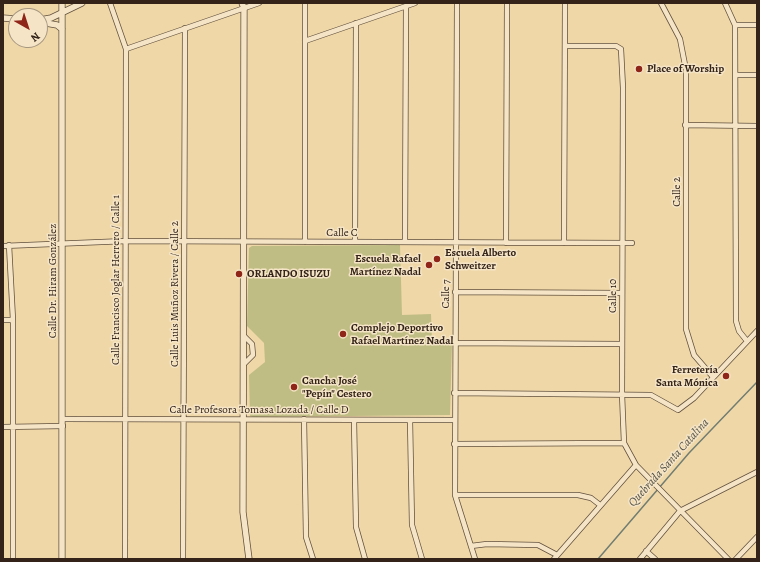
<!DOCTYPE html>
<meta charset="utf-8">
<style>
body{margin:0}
#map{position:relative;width:760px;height:562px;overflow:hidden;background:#efd7a8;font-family:Alegreya,serif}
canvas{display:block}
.frame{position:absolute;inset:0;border:4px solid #332319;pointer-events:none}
.north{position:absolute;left:8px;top:8px;width:40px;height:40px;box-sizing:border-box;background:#f5e5c6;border:1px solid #a79781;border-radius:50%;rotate:141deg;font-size:11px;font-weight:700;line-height:16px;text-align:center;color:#332319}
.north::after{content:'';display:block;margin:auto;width:14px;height:18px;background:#8f2418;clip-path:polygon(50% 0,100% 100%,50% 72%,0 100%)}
</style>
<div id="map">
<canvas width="760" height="562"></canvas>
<div class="frame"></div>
<div class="north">N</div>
</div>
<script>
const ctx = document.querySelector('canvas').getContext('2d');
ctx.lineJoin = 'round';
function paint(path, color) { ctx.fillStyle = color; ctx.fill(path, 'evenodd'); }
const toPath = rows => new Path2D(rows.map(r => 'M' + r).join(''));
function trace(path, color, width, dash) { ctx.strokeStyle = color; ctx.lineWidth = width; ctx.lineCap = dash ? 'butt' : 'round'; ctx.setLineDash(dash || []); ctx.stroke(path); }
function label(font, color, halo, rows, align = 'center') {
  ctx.font = font + ' Alegreya,serif'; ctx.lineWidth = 3; ctx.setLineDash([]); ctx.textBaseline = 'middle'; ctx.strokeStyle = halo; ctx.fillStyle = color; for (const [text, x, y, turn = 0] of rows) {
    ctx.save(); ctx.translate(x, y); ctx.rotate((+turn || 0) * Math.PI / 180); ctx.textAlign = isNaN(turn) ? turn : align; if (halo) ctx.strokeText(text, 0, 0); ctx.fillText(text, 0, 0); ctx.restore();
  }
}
const green = toPath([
 [400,245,402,315,431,314,432,342,452,342,450,415,253,417,250,416,249,375,265,362,264,343,247,326,249,248,252,246]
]);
const stream = toPath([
 [598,559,689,453,757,382]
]);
const minor = toPath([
 [110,3,126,49,125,559],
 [457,3,455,495,475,559],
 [661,3,680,39,686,70,686,329,694,355,713,377],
 [725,3,735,25,736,321,739,331,747,341],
 [735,25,757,25],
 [305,41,415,3],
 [565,46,616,46,621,49,623,88,622,394,624,443,636,465,728,559],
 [126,49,259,3],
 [736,75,757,75],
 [685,125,757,126],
 [305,242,305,3],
 [355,242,356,23],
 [405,242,406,6],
 [506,243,507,3],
 [564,243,565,3],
 [9,245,13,320,13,559],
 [3,246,126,241,632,243],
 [455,292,622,293],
 [3,320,13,320],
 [455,343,622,344],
 [244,364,253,355,252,344,244,336],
 [454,393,651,395,678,410,694,398,757,331],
 [63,419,454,420],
 [304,419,306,537,313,559],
 [354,420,356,527,365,559],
 [410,420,412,525,422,559],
 [3,427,63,426],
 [454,444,624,443],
 [455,495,578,495,591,498,600,505],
 [471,546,487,544,538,545,557,555],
 [646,551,655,559],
 [183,559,185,28],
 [554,559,636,465],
 [640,559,680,511,757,472],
 [736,559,757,537]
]);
const tertiary = toPath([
 [62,3,62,559],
 [242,3,244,8,243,512,249,559],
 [3,18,16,19],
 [40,20,51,18,82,3],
 [40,22,57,25,62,29]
]);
const markers = [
 [639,69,4,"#8f2418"],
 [437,259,4,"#8f2418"],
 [429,265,4,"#8f2418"],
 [239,274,4,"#8f2418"],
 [343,334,4,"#8f2418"],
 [726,376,4,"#8f2418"],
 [294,387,4,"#8f2418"]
];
const poiNames = [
 ["Place of Worship",647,69],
 ["Escuela Alberto",445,253],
 ["Schweitzer",445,266],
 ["Escuela Rafael",421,259,"right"],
 ["Martínez Nadal",421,272,"right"],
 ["ORLANDO ISUZU",247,274],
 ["Complejo Deportivo",351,328],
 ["Rafael Martínez Nadal",351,341],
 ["Ferretería",718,370,"right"],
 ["Santa Mónica",718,383,"right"],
 ["Cancha José",302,381],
 ["\"Pepín\" Cestero",302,394]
];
const streetNames = [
 ["Calle 2",677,192,-90],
 ["Calle C",342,233],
 ["Calle Francisco Joglar Herrero / Calle 1",116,280,-90],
 ["Calle Dr. Hiram González",53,281,-90],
 ["Calle Luis Muñoz Rivera / Calle 2",175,294,-90],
 ["Calle 7",446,294,-90],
 ["Calle 10",613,296,-90],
 ["Calle Profesora Tomasa Lozada / Calle D",259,410]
];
const waterNames = [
 ["Quebrada Santa Catalina",669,463,-48]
];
paint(green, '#bfbd84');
trace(stream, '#717d71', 1.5);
trace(minor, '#62503d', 6);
trace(tertiary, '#62503d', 7);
trace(minor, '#f5e5c6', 4.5);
trace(tertiary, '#f5e5c6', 5.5);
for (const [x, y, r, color] of markers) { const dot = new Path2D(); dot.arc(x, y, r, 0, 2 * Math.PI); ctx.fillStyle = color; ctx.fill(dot); trace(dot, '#f5e5c6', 1.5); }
label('bold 11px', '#332319', '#f5e5c6', poiNames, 'left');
label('11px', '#332319', '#f5e5c6', streetNames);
label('italic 12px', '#525045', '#f5e5c6', waterNames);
</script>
